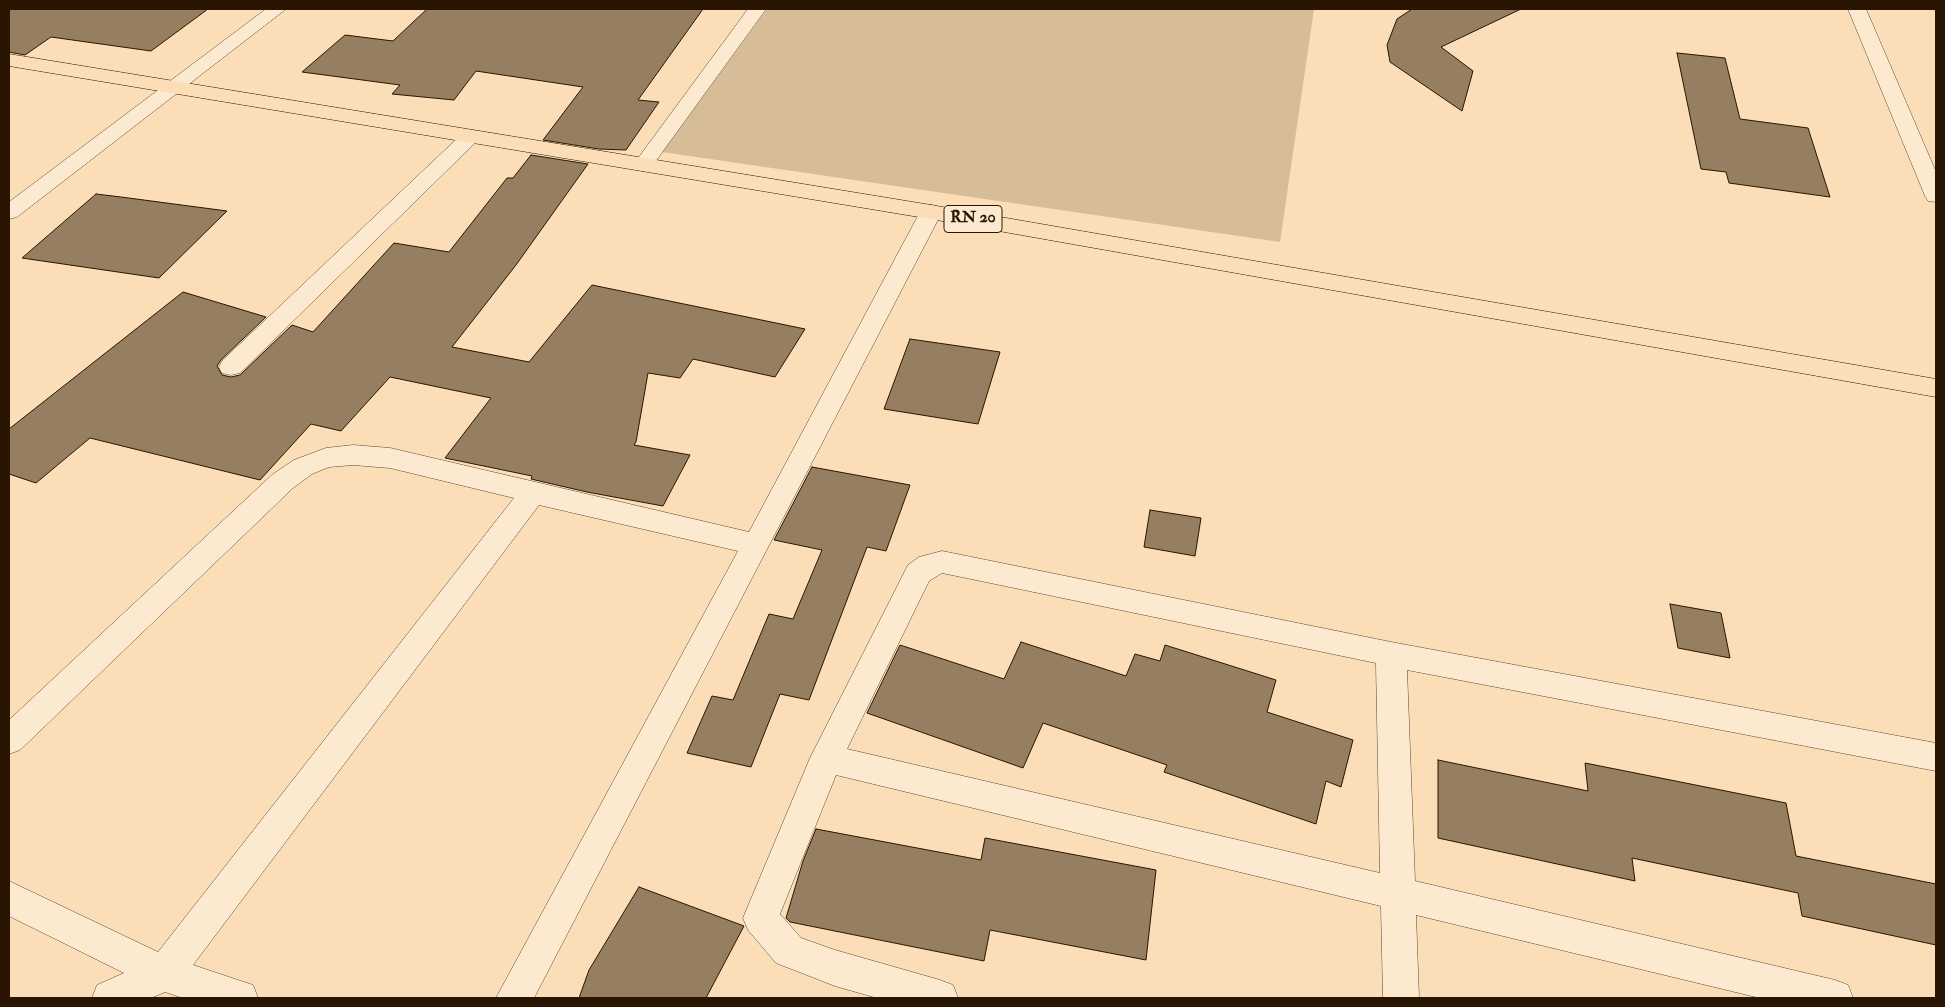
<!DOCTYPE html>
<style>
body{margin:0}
#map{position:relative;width:1945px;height:1007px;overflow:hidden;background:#fbdeb7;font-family:"IM FELL Double Pica",serif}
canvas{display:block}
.frame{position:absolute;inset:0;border:10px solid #291501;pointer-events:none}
</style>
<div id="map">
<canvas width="1945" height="1007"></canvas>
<div class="frame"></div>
</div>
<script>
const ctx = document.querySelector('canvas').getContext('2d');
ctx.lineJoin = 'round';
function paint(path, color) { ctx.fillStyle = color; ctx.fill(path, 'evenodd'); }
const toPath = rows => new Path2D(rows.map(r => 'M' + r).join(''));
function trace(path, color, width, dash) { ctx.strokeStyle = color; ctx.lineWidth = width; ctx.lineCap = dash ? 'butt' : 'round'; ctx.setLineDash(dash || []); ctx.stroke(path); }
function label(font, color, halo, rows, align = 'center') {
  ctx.font = font + ' "IM FELL Double Pica",serif'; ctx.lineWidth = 4.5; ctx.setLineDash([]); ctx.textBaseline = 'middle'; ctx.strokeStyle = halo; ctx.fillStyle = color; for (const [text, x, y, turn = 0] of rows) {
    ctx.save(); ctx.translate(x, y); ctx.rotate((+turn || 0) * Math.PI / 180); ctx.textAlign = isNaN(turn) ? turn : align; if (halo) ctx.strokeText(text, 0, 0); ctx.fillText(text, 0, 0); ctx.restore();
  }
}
const green = toPath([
 [767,9,1314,9,1280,242,662,152]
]);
const building = toPath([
 [9,9,208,9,151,51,51,37,25,55,9,52,9,9],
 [427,9,703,9,638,100,659,102,626,150,599,149,543,140,583,87,476,71,454,100,392,94,400,85,302,72,345,35,393,41,427,9],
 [1412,9,1521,9,1441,47,1473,71,1462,111,1390,62,1387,45,1397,19,1412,9],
 [1677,53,1725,58,1740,119,1808,128,1830,197,1729,183,1726,172,1701,169,1677,53],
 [531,155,588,164,516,265,452,347,529,362,592,285,805,329,775,377,693,359,680,378,648,373,636,442,634,445,690,455,663,506,587,492,531,479,532,476,445,458,491,398,390,377,341,431,311,424,260,480,90,438,36,483,9,474,9,429,183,292,266,317,221,360,217,366,222,375,231,377,240,375,292,325,313,332,394,243,449,252,507,178,513,178,531,155],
 [96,194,121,197,227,211,159,278,22,258,96,194],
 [910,339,1000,352,978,424,884,409,910,339],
 [812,467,910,485,886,551,867,547,809,700,780,694,751,767,687,753,712,696,733,700,769,614,793,619,822,550,774,540,812,467],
 [1150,510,1201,518,1195,556,1144,547,1150,510],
 [1670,604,1721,613,1730,658,1678,648,1670,604],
 [1021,642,1126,676,1135,654,1160,661,1165,645,1276,680,1267,712,1353,740,1341,787,1326,781,1316,824,1164,772,1167,765,1043,723,1023,768,867,713,900,645,1004,679,1021,642],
 [1438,760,1588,791,1585,763,1786,803,1796,856,1936,884,1936,945,1802,916,1798,893,1632,858,1635,881,1438,838,1438,760],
 [816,829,981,860,985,838,1156,870,1146,960,990,930,984,961,790,922,786,918,803,861,816,829],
 [639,887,744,926,706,998,579,998,589,970,639,887]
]);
const minor = toPath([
 [266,9,286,9,17,217,9,219,9,202,266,9],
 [748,9,766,9,650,169,643,171,636,169,633,165,636,161,748,9],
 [1848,9,1866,9,1936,172,1936,202,1928,201,1925,196,1848,9],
 [471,130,478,132,481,136,478,140,240,373,231,375,222,373,219,367,222,361,464,132,471,130],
 [931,205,939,207,942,212,534,998,496,998,738,551,539,505,193,965,253,985,258,998,183,998,165,992,151,998,92,998,97,985,124,973,9,916,9,881,158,952,514,498,390,468,353,465,329,467,312,474,293,488,20,750,9,754,9,720,273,474,294,460,326,448,353,445,390,448,749,532,920,212,923,207,931,205],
 [942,551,1391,642,1936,743,1936,771,1407,670,1415,881,1835,980,1848,985,1853,998,1760,998,1416,915,1419,998,1383,998,1381,906,836,775,780,914,801,938,835,950,940,980,953,985,958,998,877,998,835,986,776,963,748,930,743,918,810,758,908,565,919,557,942,551],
 [942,573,1376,663,1380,873,847,749,929,581,942,573]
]);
const highway = toPath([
 [9,54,931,205,1936,379,1936,397,931,219,9,66,9,54]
]);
const shields = [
 [973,219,58]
];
const shieldNames = [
 ["RN 20",973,219]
];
paint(green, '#d7bc98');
paint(building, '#967e60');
trace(building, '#291501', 1);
trace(minor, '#5e472e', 1);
trace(highway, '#291501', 1);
paint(minor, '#fcead0');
paint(highway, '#fbdeb7');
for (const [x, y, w] of shields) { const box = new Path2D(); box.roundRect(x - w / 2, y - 13.5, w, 27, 4); ctx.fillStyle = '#fcead0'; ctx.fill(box); trace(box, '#291501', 1); }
label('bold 16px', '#291501', null, shieldNames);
</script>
